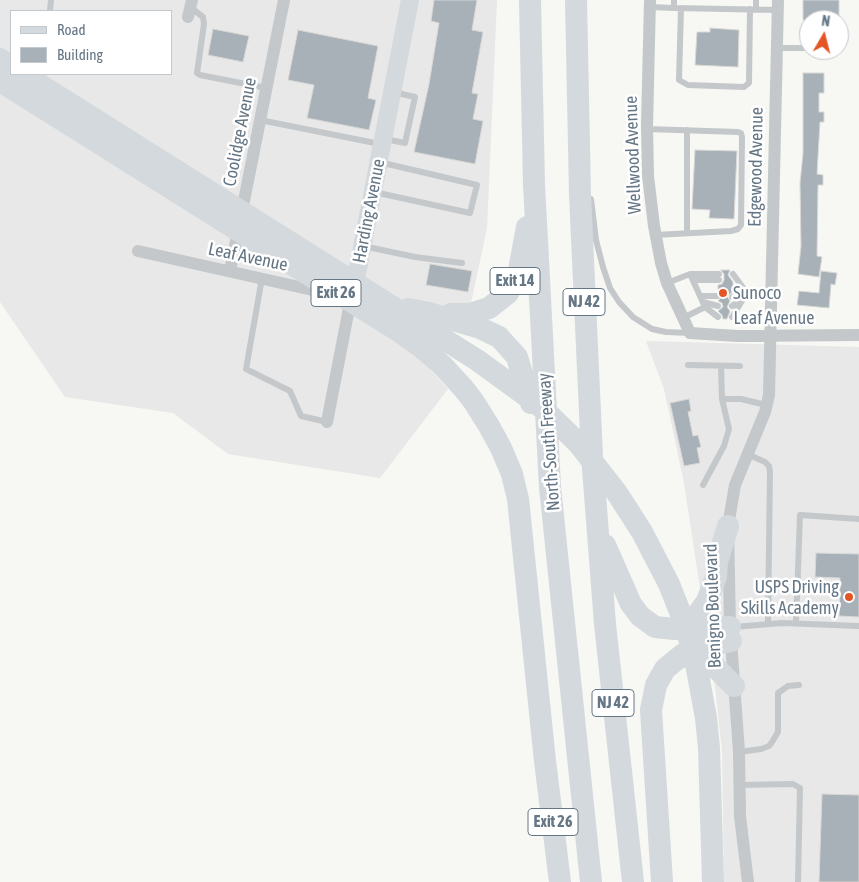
<!DOCTYPE html>
<style>
body{margin:0}
#map{position:relative;width:859px;height:882px;overflow:hidden;background:#f7f7f3;font-family:"Asap Condensed",sans-serif}
canvas{display:block}
.legend{position:absolute;left:10px;top:10px;width:162px;height:65px;box-sizing:border-box;background:#fff;border:1px solid #c1c8ce;margin:0;padding:6px 9px;list-style:none;font-size:15px;color:#657685}
.legend li{display:flex;align-items:center;gap:10px;height:25px}
.legend b{width:25px;border:1px solid #c1c8ce}
.north{position:absolute;left:799px;top:10px;width:50px;height:50px;box-sizing:border-box;background:#fff;border:1px solid #c1c8ce;border-radius:50%;rotate:8deg;font-size:14px;font-weight:700;line-height:20px;text-align:center;color:#657685}
.north::after{content:'';display:block;margin:auto;width:18px;height:22px;background:#e55425;clip-path:polygon(50% 0,100% 100%,50% 72%,0 100%)}
</style>
<div id="map">
<canvas width="859" height="882"></canvas>
<ul class="legend">
<li><b style="height:6px;background:#d4d9dd"></b>Road</li>
<li><b style="height:14px;background:#a8b1b7"></b>Building</li>
</ul>
<div class="north">N</div>
</div>
<script>
const ctx = document.querySelector('canvas').getContext('2d');
ctx.lineJoin = 'round';
function paint(path, color) { ctx.fillStyle = color; ctx.fill(path, 'evenodd'); }
const toPath = rows => new Path2D(rows.map(r => 'M' + r).join(''));
function trace(path, color, width, dash) { ctx.strokeStyle = color; ctx.lineWidth = width; ctx.lineCap = dash ? 'butt' : 'round'; ctx.setLineDash(dash || []); ctx.stroke(path); }
function label(font, color, halo, rows, align = 'center') {
  ctx.font = font + ' "Asap Condensed",sans-serif'; ctx.lineWidth = 5; ctx.setLineDash([]); ctx.textBaseline = 'middle'; ctx.strokeStyle = halo; ctx.fillStyle = color; for (const [text, x, y, turn = 0] of rows) {
    ctx.save(); ctx.translate(x, y); ctx.rotate((+turn || 0) * Math.PI / 180); ctx.textAlign = isNaN(turn) ? turn : align; if (halo) ctx.strokeText(text, 0, 0); ctx.fillText(text, 0, 0); ctx.restore();
  }
}
const built = toPath([
 [0,0,497,0,487,228,467,322,416,312,429,368,448,389,380,478,228,454,173,413,65,397,0,302],
 [11,11,171,11,171,74,11,74],
 [646,341,859,347,859,882,724,882,722,752,715,687,684,483,664,389]
]);
const building = toPath([
 [434,0,477,0,472,30,483,32,472,93,478,94,473,119,483,121,475,164,414,152,429,84,439,23,431,21,434,0],
 [803,0,839,0,839,16,819,16,819,20,803,20,803,0],
 [710,28,739,30,738,67,695,65,697,32,710,32,710,28],
 [213,29,249,36,243,62,208,55,213,29],
 [298,30,378,46,368,98,376,100,369,130,307,118,314,85,288,80,298,30],
 [803,73,824,73,824,93,819,93,819,112,824,112,824,122,820,122,817,174,823,175,823,185,818,185,817,256,822,257,819,277,798,274,801,246,800,183,803,153,803,73],
 [695,150,737,151,734,219,709,218,710,210,692,209,695,150],
 [430,264,472,271,468,292,426,285,430,264],
 [721,270,730,270,728,275,733,282,733,292,727,296,730,301,727,307,730,311,727,319,723,319,722,315,718,311,723,307,722,303,718,301,723,296,722,293,718,291,718,285,722,284,724,280,724,274,721,270],
 [821,271,837,273,835,285,831,284,829,308,797,305,799,291,819,293,821,271],
 [689,399,691,411,688,412,693,436,698,435,701,447,697,448,700,463,684,466,670,403,689,399],
 [816,553,859,554,859,617,839,616,840,578,815,577,816,553],
 [822,794,859,795,859,882,819,882,822,794]
]);
const lane = toPath([
 [674,0,674,8,778,10],
 [190,7,203,17,204,24,197,73,200,75,266,88],
 [650,7,674,8],
 [681,8,679,80,688,85,744,87,749,83,750,9],
 [756,9,756,0],
 [50,11,51,0],
 [776,48,809,48],
 [260,120,380,144],
 [647,129,738,132,741,133,742,137,741,225,738,229,731,231,655,235],
 [385,139,405,143,415,97,393,92],
 [374,192,470,213,477,185,379,162],
 [591,199,596,240,603,267,610,288,619,302,633,317,652,329,666,332,690,333],
 [687,233,687,130],
 [363,246,415,257,462,263],
 [690,274,719,274],
 [733,274,747,293],
 [262,278,246,369,290,391,301,416,327,422],
 [693,280,719,280],
 [667,283,690,274,705,307,683,318],
 [700,296,718,296],
 [732,297,747,293,770,293],
 [703,302,718,306],
 [732,306,741,299],
 [705,307,718,317],
 [732,317,747,293],
 [688,365,740,366],
 [722,399,741,399,766,405],
 [747,454,765,462,769,466,770,472,768,624],
 [703,485,724,446,729,429,722,399,721,366],
 [796,623,800,515,859,519],
 [734,627,782,623,859,626],
 [739,752,761,749,769,746,772,742,778,732,778,693,788,686,799,685],
 [740,785,793,784,800,788,798,882]
]);
const street = toPath([
 [650,0,647,126,648,176,654,226,661,263,667,283,690,333,737,336,859,335],
 [188,17,192,0],
 [138,251,326,293],
 [230,271,284,0],
 [327,422,351,298],
 [748,882,740,816,739,752,730,627,728,526,735,485,765,412,769,395,778,0]
]);
const secondary = toPath([
 [353,294,410,0]
]);
const highway = toPath([
 [530,0,534,184,550,487,591,882],
 [576,0,580,194,592,456,605,624,633,882],
 [0,59,11,66],
 [23,74,477,360,539,405,578,443,617,493,642,532,669,584,686,627,697,669,706,718,709,748,713,882],
 [0,81,400,332,421,347,442,365,464,389,474,402,489,426,501,448,512,474,518,499,545,761,560,882],
 [408,309,429,313,480,328,499,337,517,357,531,403],
 [451,314,470,314,489,308,508,293,519,270,527,227],
 [605,545,631,604,640,616,655,627,675,629,695,618,707,601,716,577,717,562,728,526],
 [676,629,730,627],
 [685,657,697,657,705,660,714,666,734,686],
 [662,882,652,726,651,710,656,685,665,669,682,655,697,648,731,641]
]);
const markers = [
 [723,293,5,"#e55425"],
 [849,597,5,"#e55425"]
];
const shields = [
 [515,281,50],
 [336,293,50],
 [584,302,42],
 [613,703,42],
 [553,822,50]
];
const shieldNames = [
 ["Exit 14",515,281],
 ["Exit 26",336,293],
 ["NJ 42",584,302],
 ["NJ 42",613,703],
 ["Exit 26",553,822]
];
const streetNames = [
 ["Coolidge Avenue",240,132,-79],
 ["Wellwood Avenue",633,155,-92],
 ["Edgewood Avenue",756,167,-89],
 ["Harding Avenue",369,211,-79],
 ["Leaf Avenue",248,257,12],
 ["Leaf Avenue",774,318],
 ["North-South Freeway",549,442,-94],
 ["Benigno Boulevard",713,606,-92]
];
const poiNames = [
 ["Sunoco",733,293],
 ["USPS Driving",839,587,"right"],
 ["Skills Academy",839,608,"right"]
];
paint(built, '#e7e8e7');
paint(building, '#a8b1b7');
trace(building, '#d8d8d6', 1);
trace(lane, '#c4c8cb', 6);
trace(street, '#c4c8cb', 12);
trace(secondary, '#d4d9dd', 18);
trace(highway, '#d4d9dd', 22);
for (const [x, y, r, color] of markers) { const dot = new Path2D(); dot.arc(x, y, r, 0, 2 * Math.PI); ctx.fillStyle = color; ctx.fill(dot); trace(dot, '#fff', 2); }
for (const [x, y, w] of shields) { const box = new Path2D(); box.roundRect(x - w / 2, y - 13.5, w, 27, 4); ctx.fillStyle = '#fff'; ctx.fill(box); trace(box, '#657685', 1); }
label('bold 16px', '#657685', null, shieldNames);
label('18px', '#657685', '#fff', streetNames);
label('18px', '#657685', '#fff', poiNames, 'left');
</script>
